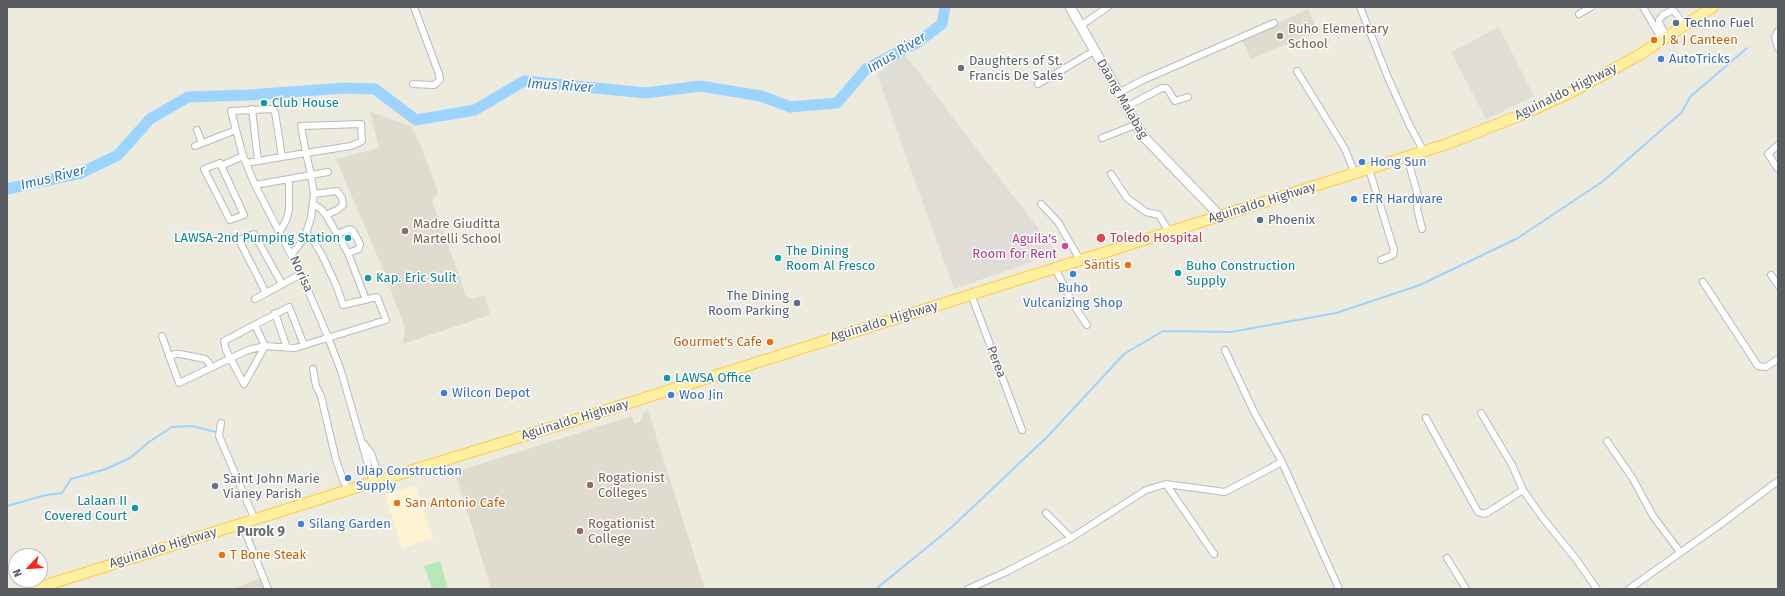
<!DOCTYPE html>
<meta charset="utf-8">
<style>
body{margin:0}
#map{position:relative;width:1785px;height:596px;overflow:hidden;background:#edeade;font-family:"Fira Sans",sans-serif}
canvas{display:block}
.frame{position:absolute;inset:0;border:8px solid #585c61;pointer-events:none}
.north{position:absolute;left:8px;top:548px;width:40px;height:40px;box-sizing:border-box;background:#fff;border:1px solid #bcbec0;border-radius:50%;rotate:245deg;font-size:11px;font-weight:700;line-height:16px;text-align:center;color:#585c61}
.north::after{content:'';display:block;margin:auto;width:14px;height:18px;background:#fa2817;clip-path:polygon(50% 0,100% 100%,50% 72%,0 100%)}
</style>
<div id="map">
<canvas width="1785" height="596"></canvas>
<div class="frame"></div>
<div class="north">N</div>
</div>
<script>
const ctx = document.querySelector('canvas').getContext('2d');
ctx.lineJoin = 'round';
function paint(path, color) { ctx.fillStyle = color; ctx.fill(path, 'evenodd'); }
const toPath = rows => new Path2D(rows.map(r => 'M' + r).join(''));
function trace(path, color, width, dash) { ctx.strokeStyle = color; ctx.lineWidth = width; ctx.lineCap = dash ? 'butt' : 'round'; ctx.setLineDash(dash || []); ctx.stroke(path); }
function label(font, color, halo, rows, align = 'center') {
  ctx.font = font + ' "Fira Sans",sans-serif'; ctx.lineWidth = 3; ctx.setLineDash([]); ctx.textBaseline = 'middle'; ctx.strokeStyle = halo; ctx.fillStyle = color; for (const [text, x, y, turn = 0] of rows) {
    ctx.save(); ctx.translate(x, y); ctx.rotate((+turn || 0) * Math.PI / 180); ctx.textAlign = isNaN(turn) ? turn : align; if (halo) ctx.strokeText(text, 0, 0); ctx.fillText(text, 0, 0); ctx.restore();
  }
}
const commercial = toPath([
 [416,485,433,539,402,548,385,495]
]);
const industrial = toPath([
 [1499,27,1534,96,1486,119,1451,52],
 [902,51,1057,253,954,289,877,75]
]);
const education = toPath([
 [1308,9,1318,31,1251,59,1242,40],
 [370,112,411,126,421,146,438,192,432,201,466,295,471,299,485,296,490,315,403,344,405,328,380,262,336,159,379,148],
 [648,411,705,589,491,589,455,472,632,416,634,424,641,421,643,413],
 [261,578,266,589,232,589]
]);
const green = toPath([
 [440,561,448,589,432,589,424,566]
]);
const stream = toPath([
 [7,506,46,495,62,493,71,479,106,469,130,458,149,442,172,427,192,426,216,432],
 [876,589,952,527,1049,435,1124,354,1163,331,1231,332,1336,313,1420,285,1518,238,1602,182,1682,112,1690,97,1747,48]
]);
const river = toPath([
 [7,189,81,173,118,155,150,119,188,97,248,95,345,88,375,89,416,120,475,110,524,81,646,93,700,86,761,96,790,107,837,103,866,69,918,42,942,24,945,7]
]);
const street = toPath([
 [1360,7,1389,80,1410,126,1424,152],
 [1643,7,1663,41],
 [1579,14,1591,7],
 [1080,26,1108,7],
 [1778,31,1775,37,1778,48],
 [1667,37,1659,23,1659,20,1663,15,1671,11,1674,11,1685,26],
 [1297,71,1345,149,1355,174],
 [413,84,434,85,440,80,439,74,414,7],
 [1038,84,1094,51],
 [1118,93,1143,80,1274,23],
 [1126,107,1162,88,1166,88,1168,90,1175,101,1188,97],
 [252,109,258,161],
 [197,130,202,143],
 [1102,138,1135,125],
 [1778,145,1768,154,1778,169],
 [195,146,236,130],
 [282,157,275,112,273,109,231,111,243,156,255,185,301,274,328,337,341,371,373,482],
 [1407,157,1419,199,1417,208,1422,229],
 [220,163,244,215,230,220,204,169,220,163],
 [246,163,306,153,351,146,362,141,361,124,301,126,306,153,311,175,314,194,311,218,306,233,300,244,292,254],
 [221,166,243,156],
 [1369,169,1394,250,1393,255,1381,260],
 [1111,174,1127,198,1146,212,1159,215,1169,232],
 [255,185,328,172],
 [314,194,337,191,342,198,343,205,337,210,326,215],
 [313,204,321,209,326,215,348,253,366,300],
 [1041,204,1058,222,1080,260],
 [280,231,286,221,289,210,289,179],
 [337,234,350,229,353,231,360,244,359,249,348,253],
 [1055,268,1073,304,1087,325],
 [1771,275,1778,285],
 [1703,282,1758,366,1766,367,1778,359],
 [266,293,239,240,254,234,282,284],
 [971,294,1022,430],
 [255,299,301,274],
 [275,313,287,348],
 [162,336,179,383,248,350,265,346,295,348,386,320,377,297,343,305,337,287,322,255,313,240,306,233],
 [1225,350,1254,412,1282,462,1339,589],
 [169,357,175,354,180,354,205,359,209,363,211,368],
 [313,369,316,386,321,396,336,460,343,480,348,490],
 [244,384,226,350,224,341,289,307,304,345],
 [244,384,265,346,255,325],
 [1481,413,1512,465,1523,490,1542,517,1576,559,1597,589],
 [1426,418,1478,512,1484,514,1490,511,1523,490],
 [221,423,219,436,255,520],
 [1607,441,1633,479,1653,516,1680,552],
 [364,444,371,453,380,480],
 [1166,484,1214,554],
 [1046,513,1071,538],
 [242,524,268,589],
 [1447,558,1466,589],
 [968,589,1008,571,1071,538,1146,490,1166,484,1225,492,1282,462],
 [1629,589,1722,523,1778,481]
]);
const secondary = toPath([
 [1070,7,1143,136,1220,216]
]);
const primary = toPath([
 [34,589,348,490,569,422,1447,144,1526,113,1574,91,1639,55,1713,7]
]);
const markers = [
 [1676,23,4,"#5c6f8a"],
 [1280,36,4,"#8d6e63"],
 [1654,40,4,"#e8710a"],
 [1661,59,4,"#3f7fe0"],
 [961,68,4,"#6b7280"],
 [264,103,4,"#0f9aa8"],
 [1362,162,4,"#3f7fe0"],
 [1354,199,4,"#3f7fe0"],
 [1260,220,4,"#5c6f8a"],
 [405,231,4,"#8d6e63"],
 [348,238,4,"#0f9aa8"],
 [1101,238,5,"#e0444e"],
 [1065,246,4,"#d1479c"],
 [778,258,4,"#0f9aa8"],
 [1128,265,4,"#e8710a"],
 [1178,273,4,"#0f9aa8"],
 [1073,274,4,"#3f7fe0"],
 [368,278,4,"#0f9aa8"],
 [797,303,4,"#5c6f8a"],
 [770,342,4,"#e8710a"],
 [667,378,4,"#0f9aa8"],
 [444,393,4,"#3f7fe0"],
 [671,395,4,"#3f7fe0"],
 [348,478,4,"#3f7fe0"],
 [590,485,4,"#8d6e63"],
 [215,486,4,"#6b7280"],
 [397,503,4,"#e8710a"],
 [135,508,4,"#0f9aa8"],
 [301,524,4,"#3f7fe0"],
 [580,531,4,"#8d6e63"],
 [222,555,4,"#e8710a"]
];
const serviceNames = [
 ["Techno Fuel",1684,23],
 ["Phoenix",1268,220],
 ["The Dining",789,296,"right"],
 ["Room Parking",789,311,"right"]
];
const educationNames = [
 ["Buho Elementary",1288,29],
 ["School",1288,44],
 ["Madre Giuditta",413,224],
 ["Martelli School",413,239],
 ["Rogationist",598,478],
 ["Colleges",598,493],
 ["Rogationist",588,524],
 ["College",588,539]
];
const foodNames = [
 ["J & J Canteen",1662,40],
 ["Säntis",1120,265,"right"],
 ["Gourmet's Cafe",762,342,"right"],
 ["San Antonio Cafe",405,503],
 ["T Bone Steak",230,555]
];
const shopNames = [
 ["AutoTricks",1669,59],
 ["Hong Sun",1370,162],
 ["EFR Hardware",1362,199],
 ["Buho",1073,288,"center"],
 ["Vulcanizing Shop",1073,303,"center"],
 ["Wilcon Depot",452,393],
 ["Woo Jin",679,395],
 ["Ulap Construction",356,471],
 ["Supply",356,486],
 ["Silang Garden",309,524]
];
const worshipNames = [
 ["Daughters of St.",969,61],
 ["Francis De Sales",969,76],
 ["Saint John Marie",223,479],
 ["Vianey Parish",223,494]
];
const streetNames = [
 ["Aguinaldo Highway",1566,92,-26],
 ["Daang Malabag",1122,99,60],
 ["Aguinaldo Highway",1262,203,-17],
 ["Norisa",301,274,65],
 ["Aguinaldo Highway",884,322,-17],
 ["Perea",996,362,69],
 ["Aguinaldo Highway",575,420,-17],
 ["Aguinaldo Highway",163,548,-17]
];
const cultureNames = [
 ["Club House",272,103],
 ["LAWSA-2nd Pumping Station",340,238,"right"],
 ["The Dining",786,251],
 ["Room Al Fresco",786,266],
 ["Buho Construction",1186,266],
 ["Supply",1186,281],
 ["Kap. Eric Sulit",376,278],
 ["LAWSA Office",675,378],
 ["Lalaan II",127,501,"right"],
 ["Covered Court",127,516,"right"]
];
const healthNames = [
 ["Toledo Hospital",1110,238]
];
const hotelNames = [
 ["Aguila's",1057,239],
 ["Room for Rent",1057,254]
];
const waterNames = [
 ["Imus River",897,53,-31],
 ["Imus River",560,86,4],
 ["Imus River",53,178,-14]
];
const neighbourhoodNames = [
 ["Purok 9",261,532]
];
paint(commercial, '#fff4d1');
paint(industrial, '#e0ddd6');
paint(education, '#dfdbcf');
paint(green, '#b7e8b7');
trace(stream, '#9cd4ff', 2);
trace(river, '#9cd4ff', 11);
trace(street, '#b7babf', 8);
trace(secondary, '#b7bcc2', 11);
trace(primary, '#ffca45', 12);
trace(street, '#fff', 6);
trace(secondary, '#fff', 9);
trace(primary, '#ffefa1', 10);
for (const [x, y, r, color] of markers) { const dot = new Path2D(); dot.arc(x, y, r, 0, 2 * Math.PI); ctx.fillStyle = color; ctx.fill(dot); trace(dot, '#fff', 1.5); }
label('13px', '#4e5e75', '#fff', serviceNames, 'left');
label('13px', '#785e54', '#fff', educationNames, 'left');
label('13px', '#c56008', '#fff', foodNames, 'left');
label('13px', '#366cbe', '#fff', shopNames, 'left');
label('13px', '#5b616d', '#fff', worshipNames, 'left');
label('13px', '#585c61', '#fff', streetNames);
label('13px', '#0d838f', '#fff', cultureNames, 'left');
label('13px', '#be3a42', '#fff', healthNames, 'left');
label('13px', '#b23c85', '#fff', hotelNames, 'right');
label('italic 14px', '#3074ba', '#fff', waterNames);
label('bold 14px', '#686e74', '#fff', neighbourhoodNames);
</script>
